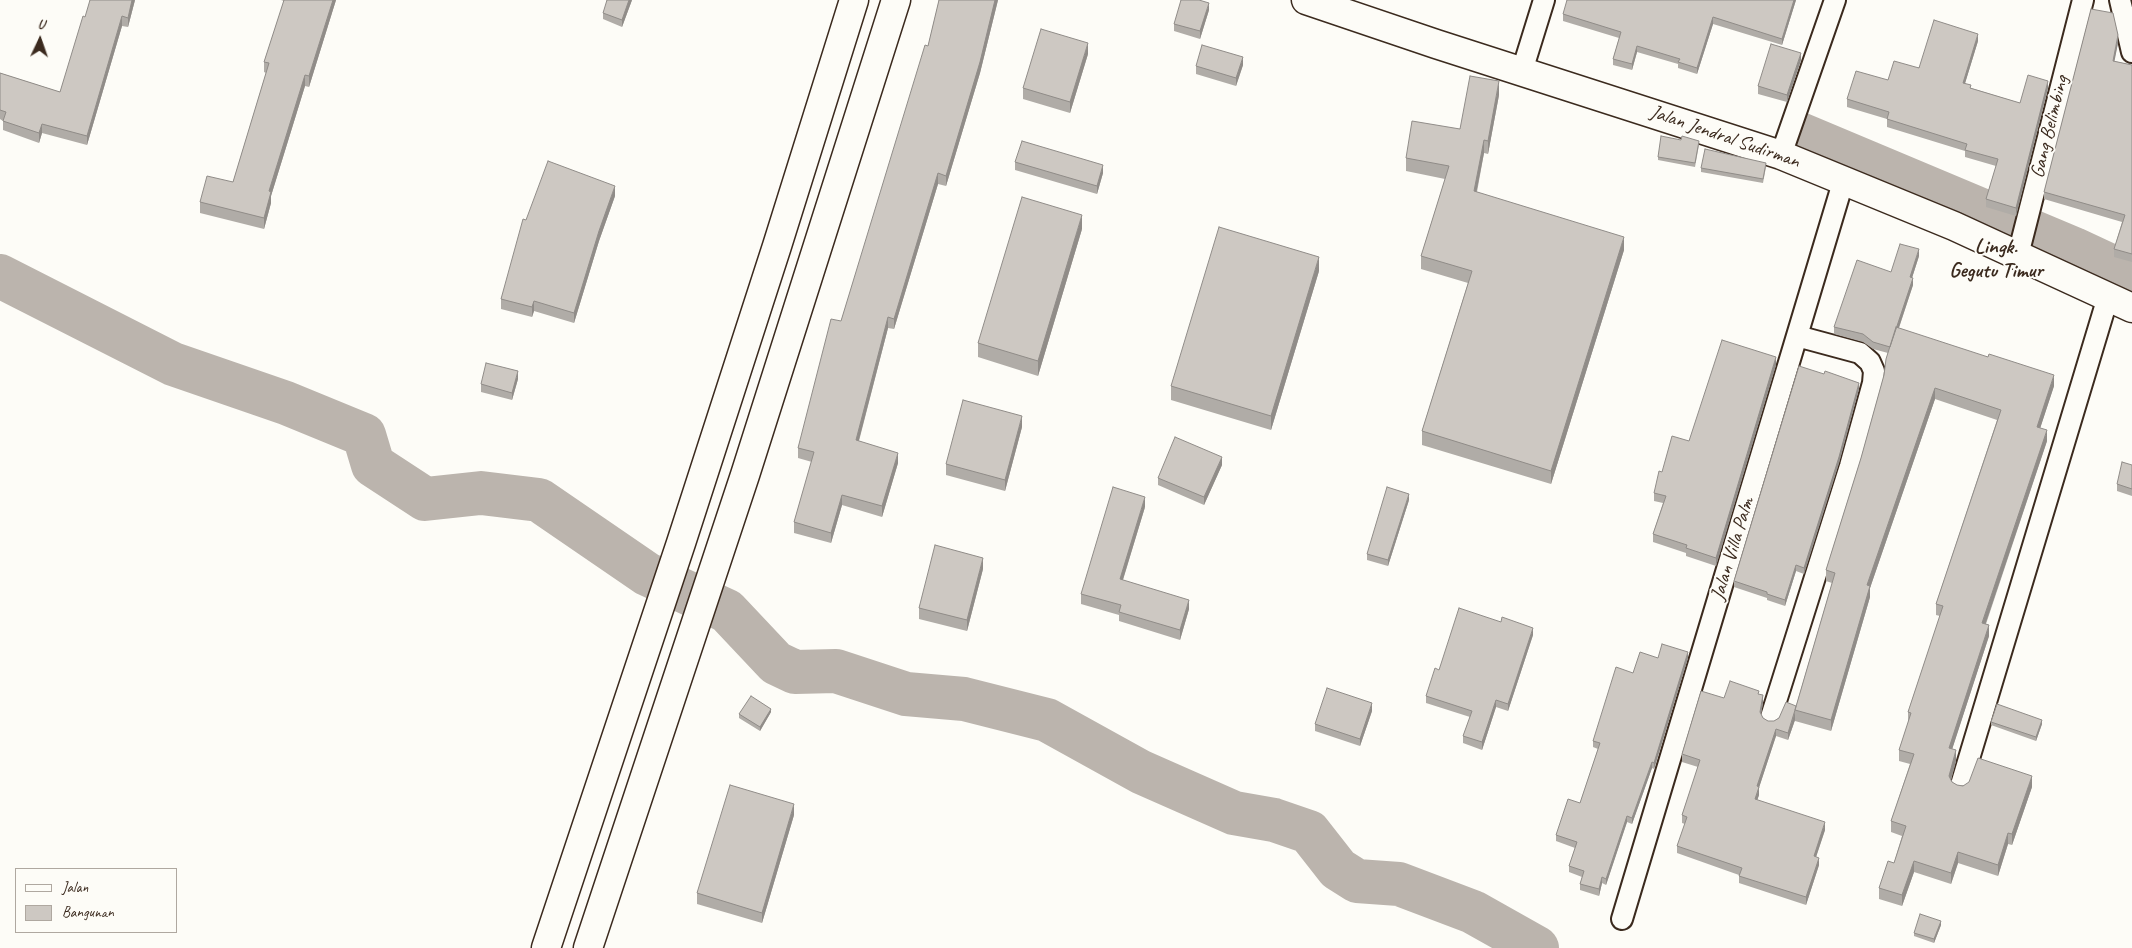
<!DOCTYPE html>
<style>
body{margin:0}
#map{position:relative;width:2132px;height:948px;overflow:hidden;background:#fdfcf7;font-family:Caveat,sans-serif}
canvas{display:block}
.legend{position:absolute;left:15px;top:868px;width:162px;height:65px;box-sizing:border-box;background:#fdfcf7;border:1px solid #afa8a0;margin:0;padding:6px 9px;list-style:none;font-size:15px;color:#3b2a1e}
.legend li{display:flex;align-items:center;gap:10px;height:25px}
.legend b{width:25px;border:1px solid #afa8a0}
.north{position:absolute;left:15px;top:15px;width:50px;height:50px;-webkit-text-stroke:4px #fdfcf7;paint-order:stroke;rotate:3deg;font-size:14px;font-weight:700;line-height:20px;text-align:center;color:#3b2a1e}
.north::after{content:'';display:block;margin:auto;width:18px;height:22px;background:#3b2a1e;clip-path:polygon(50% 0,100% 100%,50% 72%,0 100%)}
</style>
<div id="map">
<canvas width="2132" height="948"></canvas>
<ul class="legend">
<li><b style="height:6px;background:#fdfcf7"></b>Jalan</li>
<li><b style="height:14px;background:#cdc8c2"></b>Bangunan</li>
</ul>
<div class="north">U</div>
</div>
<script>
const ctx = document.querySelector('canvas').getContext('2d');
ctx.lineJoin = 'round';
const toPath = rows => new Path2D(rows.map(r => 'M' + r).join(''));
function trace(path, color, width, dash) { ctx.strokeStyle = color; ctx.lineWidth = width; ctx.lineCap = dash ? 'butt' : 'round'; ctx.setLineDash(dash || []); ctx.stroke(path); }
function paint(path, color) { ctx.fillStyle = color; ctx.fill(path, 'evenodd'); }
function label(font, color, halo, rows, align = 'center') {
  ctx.font = font + ' Caveat,sans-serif'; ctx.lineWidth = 4; ctx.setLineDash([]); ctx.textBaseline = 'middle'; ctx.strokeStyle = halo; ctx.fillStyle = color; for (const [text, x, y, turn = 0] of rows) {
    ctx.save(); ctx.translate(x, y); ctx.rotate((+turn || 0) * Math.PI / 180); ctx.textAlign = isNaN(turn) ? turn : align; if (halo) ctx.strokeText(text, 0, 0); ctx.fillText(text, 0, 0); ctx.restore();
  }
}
const river = toPath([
 [1800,134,2074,249,2132,276],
 [0,276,173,364,286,403,364,435,373,465,425,499,481,493,539,500,647,574,727,611,776,663,795,672,836,671,906,694,964,699,1047,720,1141,772,1234,813,1274,820,1309,832,1338,869,1357,881,1399,884,1473,912,1537,948]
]);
const street = toPath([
 [2120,0,2132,52],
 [1522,71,1544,0],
 [1781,155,1835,0],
 [2018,255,2083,0],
 [1771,717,1850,466,1873,383,1874,371,1870,362,1860,353,1797,336],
 [1961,785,2108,297],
 [1622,919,1844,179]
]);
const secondary = toPath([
 [546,948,681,543,777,246,854,0],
 [588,948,745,475,896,0]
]);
const highway = toPath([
 [1306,0,1436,44,1781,155,1954,226,2132,308]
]);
const wall = toPath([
 [135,0,128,27,122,26,87,145,42,133,39,143,3,130,3,121,0,119,0,73,60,92,85,17],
 [281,0,336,0,309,87,305,86,271,196,271,203,264,229,200,213,200,202,233,182,266,73,264,72,264,62,284,1],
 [632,0,622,27,603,19,603,13],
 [939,0,998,0,980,73,946,186,938,184,894,329,888,328,859,441,898,463,882,517,842,505,831,543,794,533,794,522,812,462,798,458,798,448,841,321,928,46],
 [1796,0,1782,45,1713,24,1697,74,1678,68,1678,64,1637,52,1632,70,1613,65,1613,59,1619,38,1563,21,1563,14],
 [1209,10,1200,39,1174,31,1174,24],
 [1978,41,1965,83,1971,88,2020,103,2048,88,2016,216,1986,207,1986,199,1996,166,1965,157,1965,151,1887,127,1887,119,1847,107,1847,99],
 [2118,43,2114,61,2132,65,2132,262,2114,257,2114,249,2122,222,2044,199,2044,192],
 [1088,54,1070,113,1023,99,1023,88],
 [1801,60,1787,102,1758,94,1758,86],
 [1243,65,1236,86,1196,74,1196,66],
 [1499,95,1488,154,1484,153,1477,192,1624,250,1551,484,1422,445,1422,431,1468,283,1421,269,1421,256,1445,179,1406,171,1406,158,1460,129],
 [1699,145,1695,167,1658,160,1658,157],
 [1015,162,1103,173,1097,194,1015,170],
 [1766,167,1763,183,1701,172,1701,168],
 [615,196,599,241,574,323,534,311,532,317,501,309,501,299,526,220],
 [1082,229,1038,376,978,357,978,343],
 [1919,256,1912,278,1913,285,1899,328,2054,386,2040,428,2047,441,1986,624,1989,636,1952,749,1956,761,1951,780,1952,782,1957,785,2032,787,2012,845,2008,844,1998,876,1958,863,1951,884,1914,872,1902,906,1879,899,1879,888,1894,863,1902,836,1891,832,1891,821,1910,764,1899,761,1899,750,1908,723,1908,712,1940,616,1936,615,1936,604,1997,420,1935,399,1870,588,1870,597,1831,731,1795,721,1795,720,1788,740,1776,736,1759,787,1759,795,1757,800,1825,830,1816,857,1819,865,1806,905,1739,883,1739,875,1677,853,1677,846,1685,824,1682,823,1682,815,1698,767,1682,762,1682,754,1759,694,1763,703,1761,714,1763,718,1768,721,1774,721,1796,706,1832,583,1826,581,1826,570,1861,458,1884,375,1888,353,1873,349,1863,342,1834,334,1834,327,1891,272],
 [1319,271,1271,430,1171,400,1171,386],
 [1776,365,1716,566,1686,556,1686,553,1653,542,1653,534,1663,503,1654,501,1654,493,1662,472,1689,441],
 [518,379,512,400,481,392,481,384],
 [1859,389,1839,463,1804,574,1796,571,1785,606,1767,600,1767,598,1734,587,1734,581],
 [1022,427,1005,491,946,475,946,464],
 [1222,465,1204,505,1158,485,1158,478],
 [2132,465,2132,496,2117,491,2117,484],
 [1409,500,1388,566,1367,560,1367,554],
 [1145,507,1123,580,1189,609,1180,640,1119,621,1119,615,1081,604,1081,594],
 [983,569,967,631,919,619,919,608],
 [1533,635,1508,711,1496,707,1482,750,1463,743,1463,736,1470,717,1426,703,1426,696,1439,670],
 [1658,658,1688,658,1654,769,1652,768,1632,824,1627,822,1606,885,1602,883,1599,896,1580,890,1580,884,1582,877,1569,872,1569,866,1575,848,1556,841,1556,835,1580,803,1598,749,1593,747,1593,741,1633,673],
 [1372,711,1360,746,1315,731,1315,724],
 [771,712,760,731,739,718,739,714],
 [1991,722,2042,724,2036,741,1991,725],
 [794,815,762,923,697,904,697,893],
 [1941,925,1934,943,1914,936,1914,933]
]);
const shadedWall = toPath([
 [132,0,135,0,128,27,128,18],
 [333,0,336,0,309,87,309,76],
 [629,0,632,0,622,27,622,20],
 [995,0,998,0,980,73,946,186,946,176],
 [1794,0,1796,0,1782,45,1782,39],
 [1209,3,1209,10,1200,39,1200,31],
 [122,16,122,26,87,145,87,136],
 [1713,17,1713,24,1697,74,1697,68],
 [1978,34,1978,41,1963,90,1963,83],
 [2118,35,2118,43,2113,69,2113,61],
 [1088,43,1088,54,1070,113,1070,102],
 [1637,46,1637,52,1632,70,1632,64],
 [1801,53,1801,60,1787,102,1787,95],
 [1243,57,1243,65,1236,86,1236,78],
 [305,75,305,86,271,196,271,203,264,229,264,218,269,191],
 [1499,81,1499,95,1488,154,1488,141],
 [2048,81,2048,88,2016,216,2016,208],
 [42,124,42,133,39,143,39,133],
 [1484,140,1484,153,1474,204,1474,191],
 [1103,165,1103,173,1097,194,1097,186],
 [938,173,938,184,894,329,894,319],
 [615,186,615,196,599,241,574,323,574,313,599,231],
 [1082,215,1082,229,1038,376,1038,361],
 [1624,237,1624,250,1551,484,1551,471],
 [1919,249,1919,256,1910,284,1910,277],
 [1319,257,1319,271,1271,430,1271,416],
 [1913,278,1913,285,1890,354,1890,347],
 [534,301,534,311,532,317,532,307],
 [888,317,888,328,856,451,856,440],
 [1776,357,1776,365,1716,566,1716,558],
 [518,371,518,379,512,400,512,393],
 [2054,375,2054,386,2037,438,2037,427],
 [1859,383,1859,389,1839,463,1804,574,1804,568],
 [1935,388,1935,399,1870,588,1870,597,1831,731,1831,720,1867,585],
 [1022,416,1022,427,1005,491,1005,480],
 [2047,430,2047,441,1982,634,1982,623],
 [898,453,898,463,882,517,882,506],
 [1222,457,1222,465,1204,505,1204,497],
 [1409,494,1409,500,1388,566,1388,560],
 [842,495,842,505,831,543,831,533],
 [1145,497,1145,507,1120,589,1120,579],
 [983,558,983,569,967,631,967,620],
 [1796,565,1796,571,1785,606,1785,600],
 [1189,600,1189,609,1180,640,1180,630],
 [1989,625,1989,636,1949,759,1949,748],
 [1533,628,1533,635,1508,711,1508,704],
 [1688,652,1688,658,1654,769,1654,763],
 [1763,695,1763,703,1760,720,1760,712],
 [1496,700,1496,707,1482,750,1482,742],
 [1372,703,1372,711,1360,746,1360,739],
 [771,709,771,712,760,731,760,727],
 [1795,712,1795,720,1788,740,1788,733],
 [2042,720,2042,724,2036,741,2036,737],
 [1776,729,1776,736,1757,794,1757,786],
 [1956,750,1956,761,1949,787,1949,776],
 [1652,762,1652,768,1632,824,1632,818],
 [2032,776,2032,787,2012,845,2012,834],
 [1759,787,1759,795,1755,807,1755,799],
 [794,804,794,815,762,923,762,913],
 [1627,816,1627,822,1606,885,1606,879],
 [1825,822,1825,830,1814,863,1814,856],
 [2008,833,2008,844,1998,876,1998,865],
 [1958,852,1958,863,1951,884,1951,873],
 [1819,858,1819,865,1806,905,1806,897],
 [1914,861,1914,872,1902,906,1902,895],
 [1602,877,1602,883,1599,896,1599,889],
 [1941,921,1941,925,1934,943,1934,939]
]);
const building = toPath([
 [90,0,132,0,128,18,122,16,87,136,42,124,39,133,3,121,6,112,0,110,0,73,60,92,83,16,85,17,90,0],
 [284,0,333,0,309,76,305,75,269,191,271,192,264,218,200,202,207,176,233,182,269,63,264,62,284,0],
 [607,0,629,0,622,20,603,13,607,0],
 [939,0,995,0,980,62,946,176,938,173,894,319,888,317,856,440,898,453,882,506,842,495,831,533,794,522,814,452,798,448,831,319,841,321,925,45,928,46,939,0],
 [1181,0,1199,0,1209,3,1200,31,1174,24,1181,0],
 [1567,0,1794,0,1782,39,1713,17,1697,68,1678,62,1680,59,1637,46,1632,64,1613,59,1621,32,1563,14,1567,0],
 [2091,9,2113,13,2118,35,2113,61,2132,65,2132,254,2114,249,2125,215,2044,192,2091,9],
 [1934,20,1978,34,1963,83,1971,85,1970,88,2020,103,2028,75,2048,81,2016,208,1986,199,1998,159,1965,150,1967,144,1887,119,1889,112,1847,99,1856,71,1888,80,1894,61,1919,68,1934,20],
 [1041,29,1088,43,1070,102,1023,88,1041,29],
 [1771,44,1801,53,1787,95,1758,86,1771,44],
 [1202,45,1243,57,1236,78,1196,66,1202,45],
 [1470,76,1499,81,1488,141,1484,140,1474,191,1624,237,1551,471,1422,431,1472,271,1421,256,1449,166,1406,158,1412,121,1460,129,1470,76],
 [1661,136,1681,140,1682,136,1699,141,1695,163,1658,157,1661,136],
 [1022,141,1103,165,1097,186,1015,162,1022,141],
 [1705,149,1766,163,1763,179,1701,168,1705,149],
 [548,161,615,186,599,231,574,313,534,301,532,307,501,299,523,219,526,220,548,161],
 [1022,197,1082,215,1038,361,978,343,1022,197],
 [1219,227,1319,257,1271,416,1171,386,1219,227],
 [1900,244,1919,249,1910,277,1913,278,1890,347,1873,342,1863,334,1834,327,1857,260,1891,272,1900,244],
 [1896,327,1988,357,1989,354,2054,375,2037,427,2047,430,1982,623,1989,625,1949,748,1956,750,1949,776,1952,782,1957,785,1963,786,1969,782,1978,758,2032,776,2012,834,2008,833,1998,865,1958,852,1951,873,1914,861,1902,895,1879,888,1888,861,1894,863,1906,826,1891,821,1914,754,1899,750,1911,713,1908,712,1943,606,1936,604,2001,410,1935,388,1867,585,1870,586,1831,720,1795,710,1835,573,1826,570,1861,458,1884,375,1886,359,1896,327],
 [1722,340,1776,357,1716,558,1686,548,1687,545,1653,534,1666,496,1654,493,1659,471,1662,472,1672,436,1689,441,1722,340],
 [486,363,518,371,512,393,481,384,486,363],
 [1799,366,1824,374,1825,371,1859,383,1839,457,1804,568,1796,565,1785,600,1767,594,1767,592,1734,581,1799,366],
 [963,400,1022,416,1005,480,946,464,963,400],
 [1175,437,1222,457,1204,497,1158,478,1175,437],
 [2122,462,2132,465,2132,489,2117,484,2122,462],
 [1113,487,1145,497,1120,579,1189,600,1180,630,1119,612,1121,605,1081,594,1113,487],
 [1387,487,1409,494,1388,560,1367,554,1387,487],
 [935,545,983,558,967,620,919,608,935,545],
 [1459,608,1501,622,1502,617,1533,628,1508,704,1496,700,1482,742,1463,736,1472,711,1426,696,1435,668,1439,670,1459,608],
 [1662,644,1688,652,1654,763,1652,762,1632,818,1627,816,1606,879,1602,877,1599,889,1580,884,1584,871,1569,866,1577,842,1556,835,1568,799,1580,803,1600,743,1593,741,1616,667,1633,673,1640,652,1658,658,1662,644],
 [1730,681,1759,691,1758,694,1763,695,1760,712,1763,718,1768,721,1774,721,1779,718,1786,702,1796,706,1795,710,1788,733,1776,729,1757,786,1759,787,1755,799,1825,822,1814,856,1819,858,1806,897,1739,876,1742,868,1677,846,1687,817,1682,815,1700,760,1682,754,1701,691,1724,698,1730,681],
 [1327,688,1372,703,1360,739,1315,724,1327,688],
 [751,696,771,709,760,727,739,714,751,696],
 [1997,704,2042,720,2036,737,1991,722,1997,704],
 [730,785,794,804,762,913,697,893,730,785],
 [1920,914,1941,921,1934,939,1914,933,1920,914]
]);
const streetNames = [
 ["Gang Belimbing",2050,127,-76],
 ["Jalan Jendral Sudirman",1725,137,19],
 ["Jalan Villa Palm",1733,549,-73]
];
const neighbourhoodNames = [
 ["Lingk.",1996,247],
 ["Gegutu Timur",1996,271]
];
trace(river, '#bbb4ad', 44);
trace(street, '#3b2a1e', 24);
trace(secondary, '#3b2a1e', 31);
trace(highway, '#3b2a1e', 31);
trace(street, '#fdfcf7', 20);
trace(secondary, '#fdfcf7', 28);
trace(highway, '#fdfcf7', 28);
paint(wall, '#b0aca7');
paint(shadedWall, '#908c88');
paint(building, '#cdc8c2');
trace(building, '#908c88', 1);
label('20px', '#3b2a1e', '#fdfcf7', streetNames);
label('bold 21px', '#3b2a1e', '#fdfcf7', neighbourhoodNames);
</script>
